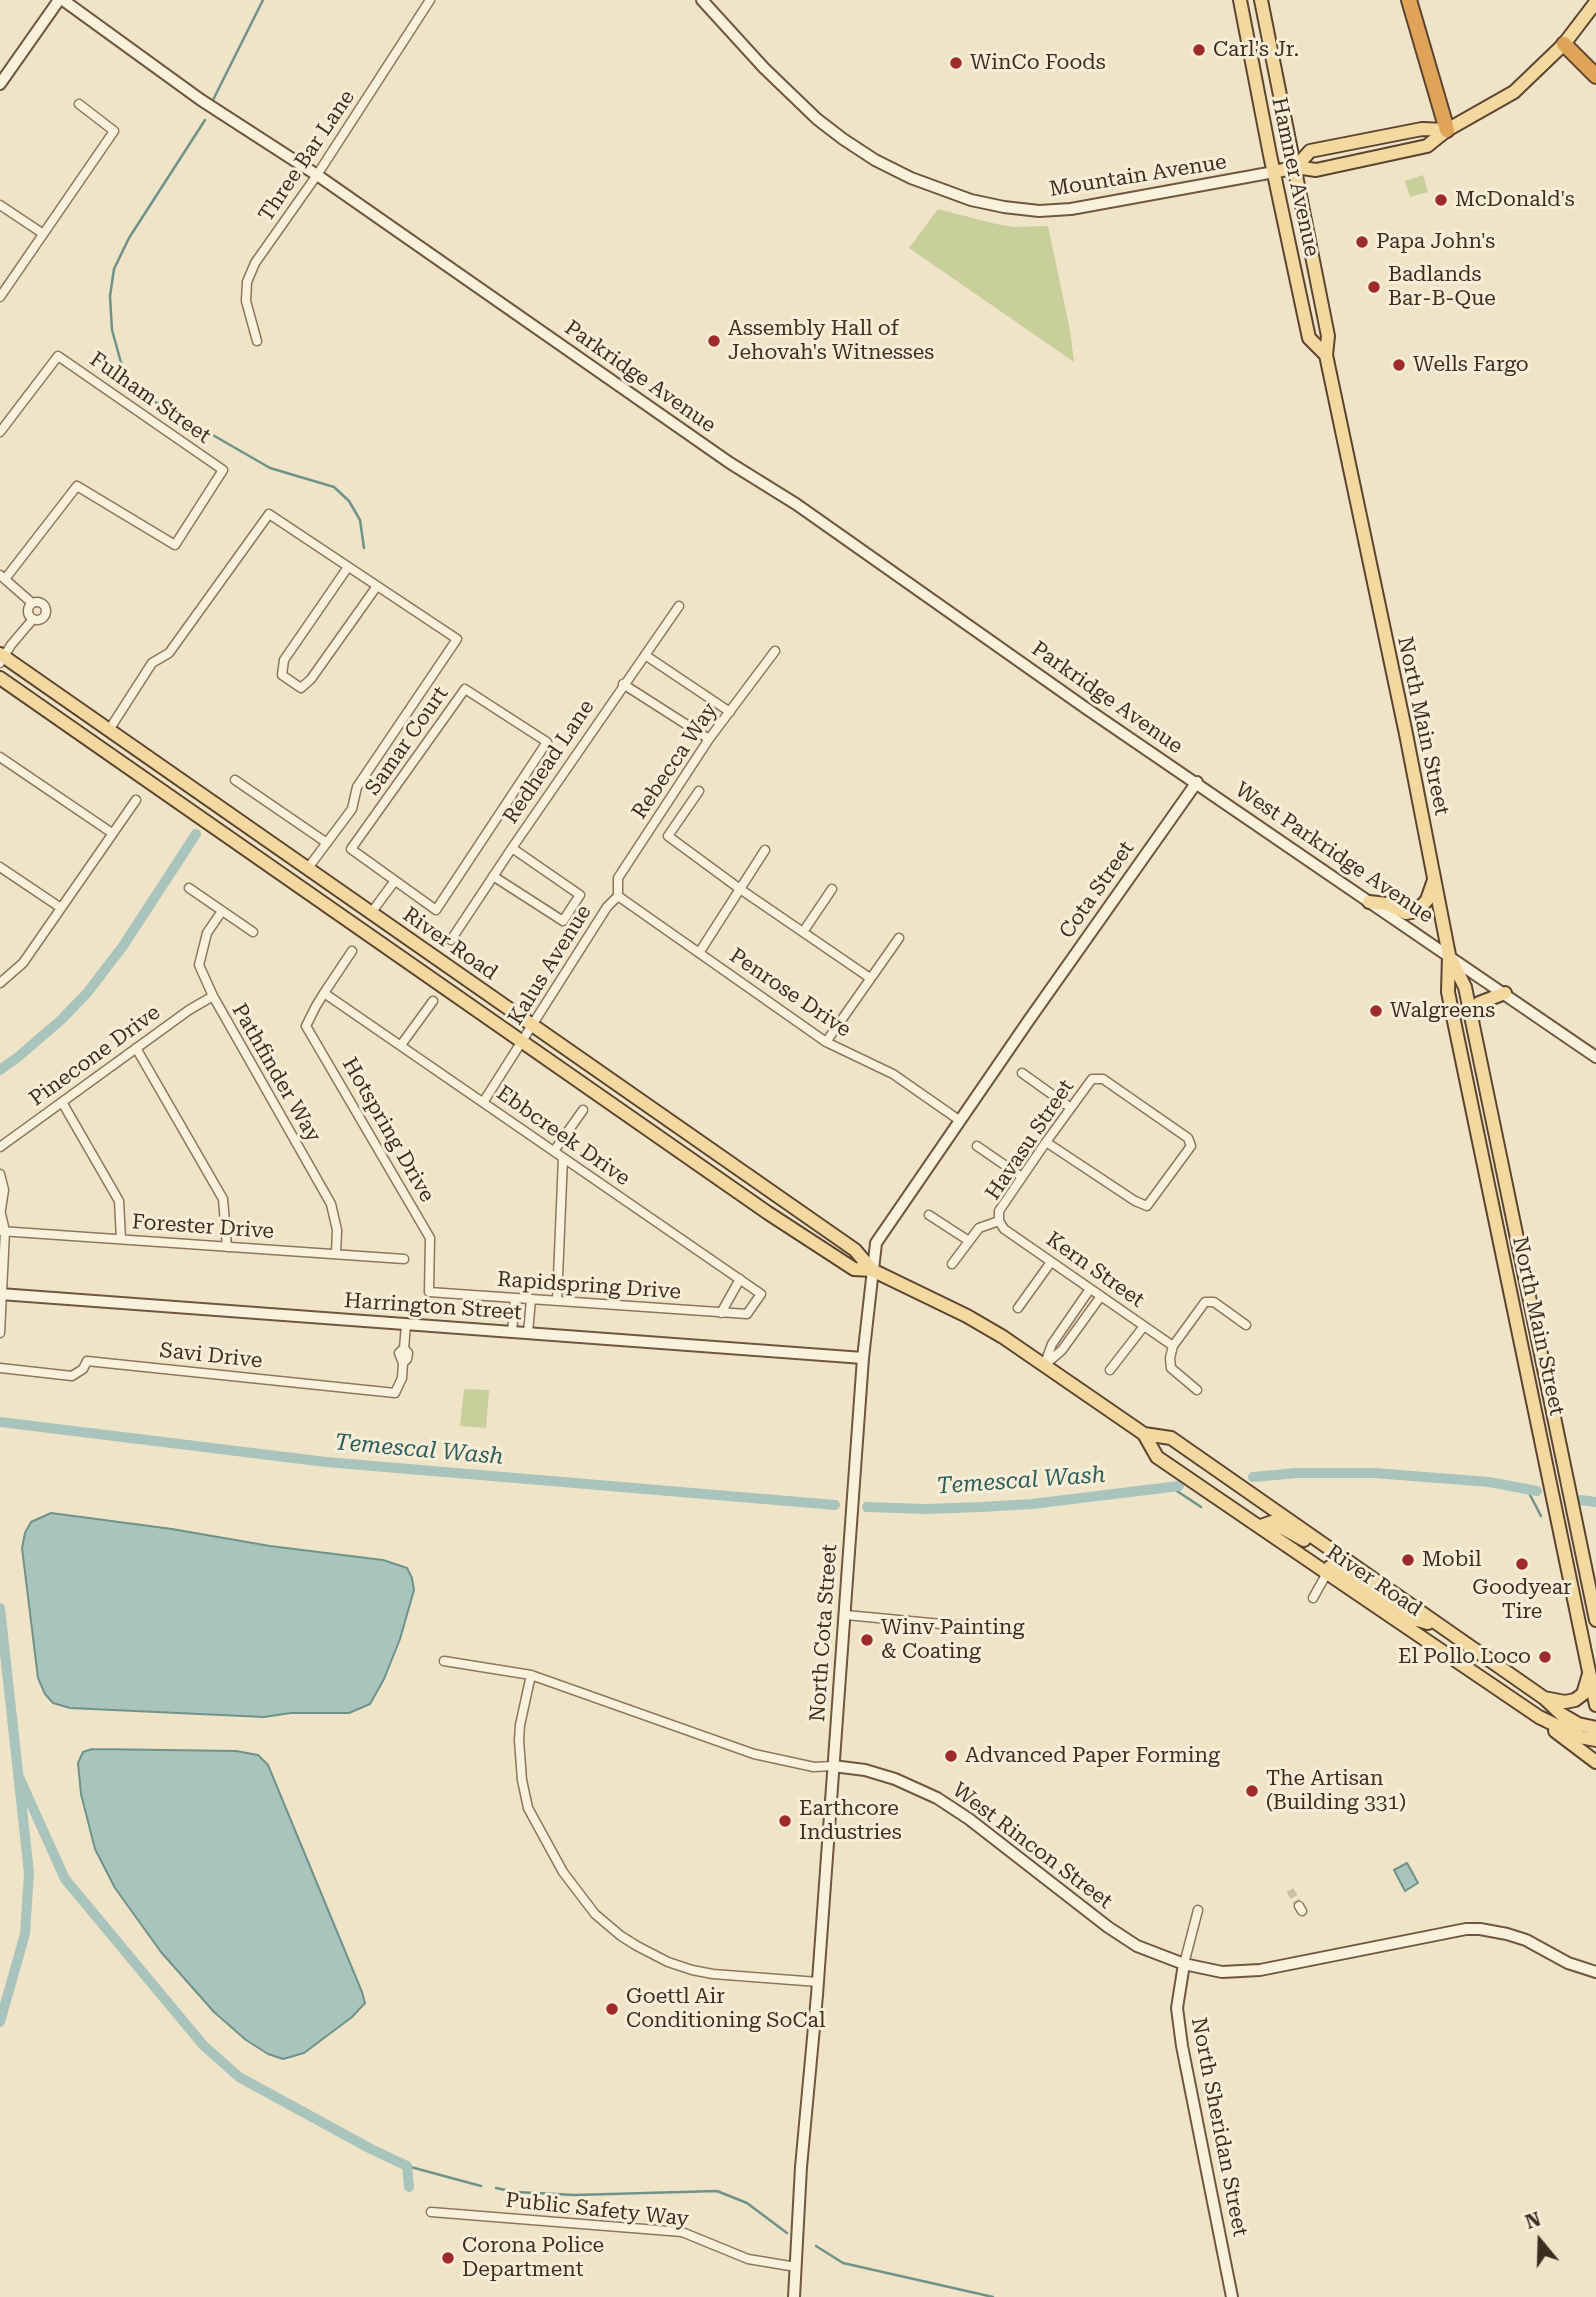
<!DOCTYPE html>
<style>
body{margin:0}
#map{position:relative;width:1596px;height:2297px;overflow:hidden;background:#f0e4c8;font-family:"Roboto Serif",serif}
canvas{display:block}
.north{position:absolute;left:1505px;top:2206px;width:70px;height:70px;-webkit-text-stroke:5px #f7eed8;paint-order:stroke;rotate:341deg;font-size:19px;font-weight:700;line-height:28px;text-align:center;color:#3d2e20}
.north::after{content:'';display:block;margin:auto;width:24px;height:32px;background:#3d2e20;clip-path:polygon(50% 0,100% 100%,50% 72%,0 100%)}
</style>
<div id="map">
<canvas width="1596" height="2297"></canvas>
<div class="north">N</div>
</div>
<script>
const ctx = document.querySelector('canvas').getContext('2d');
ctx.lineJoin = 'round';
function paint(path, color) { ctx.fillStyle = color; ctx.fill(path, 'evenodd'); }
const toPath = rows => new Path2D(rows.map(r => 'M' + r).join(''));
function trace(path, color, width, dash) { ctx.strokeStyle = color; ctx.lineWidth = width; ctx.lineCap = dash ? 'butt' : 'round'; ctx.setLineDash(dash || []); ctx.stroke(path); }
function label(font, color, halo, rows, align = 'center') {
  ctx.font = font + ' "Roboto Serif",serif'; ctx.lineWidth = 6; ctx.setLineDash([]); ctx.textBaseline = 'middle'; ctx.strokeStyle = halo; ctx.fillStyle = color; for (const [text, x, y, turn = 0] of rows) {
    ctx.save(); ctx.translate(x, y); ctx.rotate((+turn || 0) * Math.PI / 180); ctx.textAlign = isNaN(turn) ? turn : align; if (halo) ctx.strokeText(text, 0, 0); ctx.fillText(text, 0, 0); ctx.restore();
  }
}
const green = toPath([
 [1423,175,1428,192,1410,197,1405,181],
 [938,209,996,224,1014,227,1048,226,1070,330,1074,362,909,248],
 [464,1389,489,1390,486,1428,460,1426]
]);
const water = toPath([
 [51,1513,172,1529,270,1546,383,1560,407,1568,412,1578,414,1590,400,1639,384,1679,370,1704,349,1713,291,1713,264,1717,70,1708,53,1703,45,1694,38,1678,22,1548,25,1533,31,1522,51,1513],
 [92,1749,236,1751,258,1755,268,1765,362,1992,365,2003,352,2017,304,2053,283,2059,268,2054,246,2040,214,2012,161,1952,115,1888,95,1849,81,1794,78,1763,83,1752,92,1749],
 [1407,1863,1418,1883,1405,1891,1394,1870,1407,1863]
]);
const stream = toPath([
 [213,100,263,0],
 [205,120,129,238,114,269,110,296,112,330,125,377,134,388,152,400,270,468,334,487,349,501,360,520,364,548],
 [1171,1487,1201,1507],
 [1527,1489,1541,1516],
 [407,2166,481,2186],
 [496,2188,516,2192,575,2195,717,2191,747,2203,787,2233],
 [816,2246,843,2263,993,2297]
]);
const canal = toPath([
 [0,1070,18,1057,62,1019,87,993,123,946,196,834],
 [0,1422,326,1462,835,1505],
 [1253,1477,1297,1473,1374,1473,1489,1482,1537,1491],
 [1581,1500,1596,1502],
 [867,1507,926,1509,982,1507,1032,1504,1179,1486],
 [0,1608,29,1873,25,1934,0,2022],
 [19,1777,65,1879,203,2045,239,2077,371,2149,407,2166,409,2187]
]);
const streetTunnel = toPath([
 [1290,1890,1299,1906]
]);
const street = toPath([
 [0,205,42,233],
 [0,297,114,131,79,104],
 [257,341,246,301,247,282,255,263,317,175,430,0],
 [0,432,58,356,223,470,175,545,77,486,5,579],
 [348,567,284,660,282,675,301,688,311,679,377,586],
 [0,575,32,603],
 '28 611a9 9 0 1 1 18 0a9 9 0 1 1-18 0Z',
 [645,655,730,712],
 [0,663,11,645,33,619],
 [623,684,709,739],
 [465,689,547,742,436,910,351,849,465,689],
 [109,730,152,663,169,653,269,514,457,639,357,787,352,809,308,868],
 [0,757,112,833],
 [235,780,327,843],
 [699,791,668,836,740,889,870,978],
 [0,867,61,908],
 [493,876,563,921,572,907,580,895,512,848],
 [189,888,253,932],
 [618,896,618,878,709,739,775,651],
 [222,911,207,933,199,965,213,996,331,1204,337,1230,336,1254],
 [371,913,394,882],
 [803,932,832,889],
 [451,940,512,848,679,606],
 [699,953,765,850],
 [0,983,23,963,136,800],
 [324,993,761,1294,747,1314,429,1292,430,1238,306,1026,316,1006,324,993,352,951],
 [826,1042,899,938],
 [401,1045,433,1001],
 [136,1048,223,1199,227,1247],
 [1022,1073,1071,1108],
 [484,1101,607,907,618,896,826,1042,893,1074,959,1120],
 [62,1102,119,1201,121,1239],
 [977,1146,1022,1177],
 [0,1147,189,1010,213,996],
 [554,1151,583,1110],
 [0,1174,4,1190,0,1216],
 [929,1215,969,1241],
 [999,1221,999,1211,1046,1142,1092,1079,1103,1079,1188,1138,1191,1146,1147,1206,1135,1201,1046,1142],
 [999,1221,1004,1229,1173,1346],
 [0,1231,404,1259],
 [952,1264,979,1228,999,1221],
 [557,1301,563,1158],
 [1018,1308,1051,1262],
 [721,1313,740,1279],
 [512,1332,515,1298],
 [0,1333,5,1231,1,1214],
 [528,1333,531,1299],
 [403,1363,407,1359,408,1353,404,1348,406,1325],
 [1046,1364,1062,1350,1101,1296],
 [1044,1366,1052,1344,1090,1289],
 [0,1368,72,1376,83,1369,87,1361,106,1363,395,1393,402,1378,403,1363,399,1353,404,1348],
 [1110,1370,1144,1326],
 [1197,1390,1171,1368,1170,1358,1173,1346,1205,1302,1214,1302,1246,1325],
 [1313,1598,1327,1573],
 [846,1615,973,1627],
 [444,1661,531,1675,754,1754,814,1767,833,1766],
 [531,1675,520,1725,519,1740,522,1780,528,1808,563,1872,595,1914,621,1936,637,1946,668,1962,692,1970,713,1974,818,1982],
 [1299,1906,1302,1911],
 [1184,1964,1198,1910],
 [431,2212,682,2232,748,2259,796,2267]
]);
const secondary = toPath([
 [63,0,201,100,317,175,730,463,796,504,1087,709,1596,1057],
 [702,0,764,68,817,119,843,139,875,160,911,178,971,200,1004,207,1039,211,1071,209,1274,172],
 [0,84,59,0],
 [0,1294,863,1358],
 [833,1766,865,1770,895,1779,937,1798,969,1819,1108,1927,1137,1946,1184,1964,1222,1972,1260,1970,1466,1929,1480,1929,1507,1934,1526,1940,1568,1963,1596,1972],
 [1184,1964,1177,2008,1182,2046,1232,2297],
 [794,2297,801,2167,817,1995,863,1358,876,1243,1029,1020,1197,782]
]);
const primary = toPath([
 [1240,0,1270,155,1309,338,1326,355],
 [1261,0,1328,336,1326,355,1406,734,1449,955,1448,992,1596,1705],
 [1296,167,1316,170,1427,146,1447,130,1514,92,1564,44,1596,2],
 [1274,172,1296,167,1310,151,1422,129,1447,130],
 [0,654,855,1250,872,1270,967,1316,1003,1337,1144,1434,1157,1457,1327,1573,1539,1717,1580,1737,1596,1740],
 [0,678,768,1213,854,1269,872,1270],
 [1369,902,1387,904,1406,913,1417,911,1427,900,1434,880],
 [1451,959,1465,987,1596,1620],
 [1472,1020,1479,1003,1505,993],
 [1144,1434,1171,1438,1544,1698,1561,1714,1578,1724,1596,1728],
 [1261,1526,1272,1522,1304,1540],
 [1327,1573,1330,1567,1336,1567,1414,1619,1428,1623],
 [1544,1698,1565,1702,1575,1700,1583,1694,1589,1674],
 [1555,1731,1596,1762]
]);
const highway = toPath([
 [1409,0,1447,130],
 [1564,44,1596,76]
]);
const markers = [
 [1199,50,7,"#9e2a2b"],
 [956,63,7,"#9e2a2b"],
 [1441,200,7,"#9e2a2b"],
 [1362,242,7,"#9e2a2b"],
 [1374,287,7,"#9e2a2b"],
 [714,341,7,"#9e2a2b"],
 [1399,365,7,"#9e2a2b"],
 [1376,1011,7,"#9e2a2b"],
 [1408,1560,7,"#9e2a2b"],
 [1522,1564,7,"#9e2a2b"],
 [867,1640,7,"#9e2a2b"],
 [1545,1657,7,"#9e2a2b"],
 [951,1756,7,"#9e2a2b"],
 [1252,1791,7,"#9e2a2b"],
 [785,1821,7,"#9e2a2b"],
 [612,2009,7,"#9e2a2b"],
 [448,2258,7,"#9e2a2b"]
];
const poiNames = [
 ["Carl's Jr.",1213,50],
 ["WinCo Foods",970,63],
 ["McDonald's",1455,200],
 ["Papa John's",1376,242],
 ["Badlands",1388,275],
 ["Bar-B-Que",1388,299],
 ["Assembly Hall of",728,329],
 ["Jehovah's Witnesses",728,353],
 ["Wells Fargo",1413,365],
 ["Walgreens",1390,1011],
 ["Mobil",1422,1560],
 ["Goodyear",1522,1588,"center"],
 ["Tire",1522,1612,"center"],
 ["Winv Painting",881,1628],
 ["& Coating",881,1652],
 ["El Pollo Loco",1531,1657,"right"],
 ["Advanced Paper Forming",965,1756],
 ["The Artisan",1266,1779],
 ["(Building 331)",1266,1803],
 ["Earthcore",799,1809],
 ["Industries",799,1833],
 ["Goettl Air",626,1997],
 ["Conditioning SoCal",626,2021],
 ["Corona Police",462,2246],
 ["Department",462,2270]
];
const streetNames = [
 ["Three Bar Lane",307,156,-56],
 ["Mountain Avenue",1138,176,-9],
 ["Hamner Avenue",1295,177,78],
 ["Parkridge Avenue",640,377,35],
 ["Fulham Street",150,398,35],
 ["Parkridge Avenue",1107,698,35],
 ["North Main Street",1423,726,78],
 ["Samar Court",407,741,-55],
 ["Rebecca Way",675,761,-56],
 ["Redhead Lane",549,762,-56],
 ["West Parkridge Avenue",1334,853,34],
 ["Cota Street",1097,890,-55],
 ["River Road",450,944,35],
 ["Kalus Avenue",550,965,-58],
 ["Penrose Drive",790,993,34],
 ["Pinecone Drive",95,1056,-36],
 ["Pathfinder Way",276,1073,60],
 ["Hotspring Drive",388,1130,60],
 ["Ebbcreek Drive",563,1136,35],
 ["Havasu Street",1030,1140,-56],
 ["Forester Drive",203,1227,4],
 ["Kern Street",1095,1270,35],
 ["Rapidspring Drive",589,1286,4],
 ["Harrington Street",433,1307,4],
 ["North Main Street",1538,1326,78],
 ["Savi Drive",211,1356,6],
 ["River Road",1374,1581,34],
 ["North Cota Street",824,1633,-86],
 ["West Rincon Street",1032,1846,37],
 ["North Sheridan Street",1219,2127,79],
 ["Public Safety Way",597,2210,6]
];
const waterNames = [
 ["Temescal Wash",419,1450,5],
 ["Temescal Wash",1021,1481,-4]
];
paint(green, '#c9cf9b');
paint(water, '#a9c4bc');
trace(water, '#6f938a', 2);
trace(stream, '#6f938a', 2.5);
trace(canal, '#a9c4bc', 10);
trace(streetTunnel, '#ccc0a6', 8, [8, 4]);
trace(street, '#8d765c', 11);
trace(secondary, '#6f573f', 14);
trace(primary, '#5b4430', 16);
trace(highway, '#5b4430', 18);
trace(street, '#faf1dc', 8);
trace(secondary, '#faf1dc', 10);
trace(primary, '#f3d9a0', 12);
trace(highway, '#e0a458', 14);
for (const [x, y, r, color] of markers) { const dot = new Path2D(); dot.arc(x, y, r, 0, 2 * Math.PI); ctx.fillStyle = color; ctx.fill(dot); trace(dot, '#f7eed8', 2.5); }
label('21px', '#3d2e20', '#f7eed8', poiNames, 'left');
label('21px', '#3d2e20', '#f7eed8', streetNames);
label('italic 23px', '#2f5d5a', '#f7eed8', waterNames);
</script>
